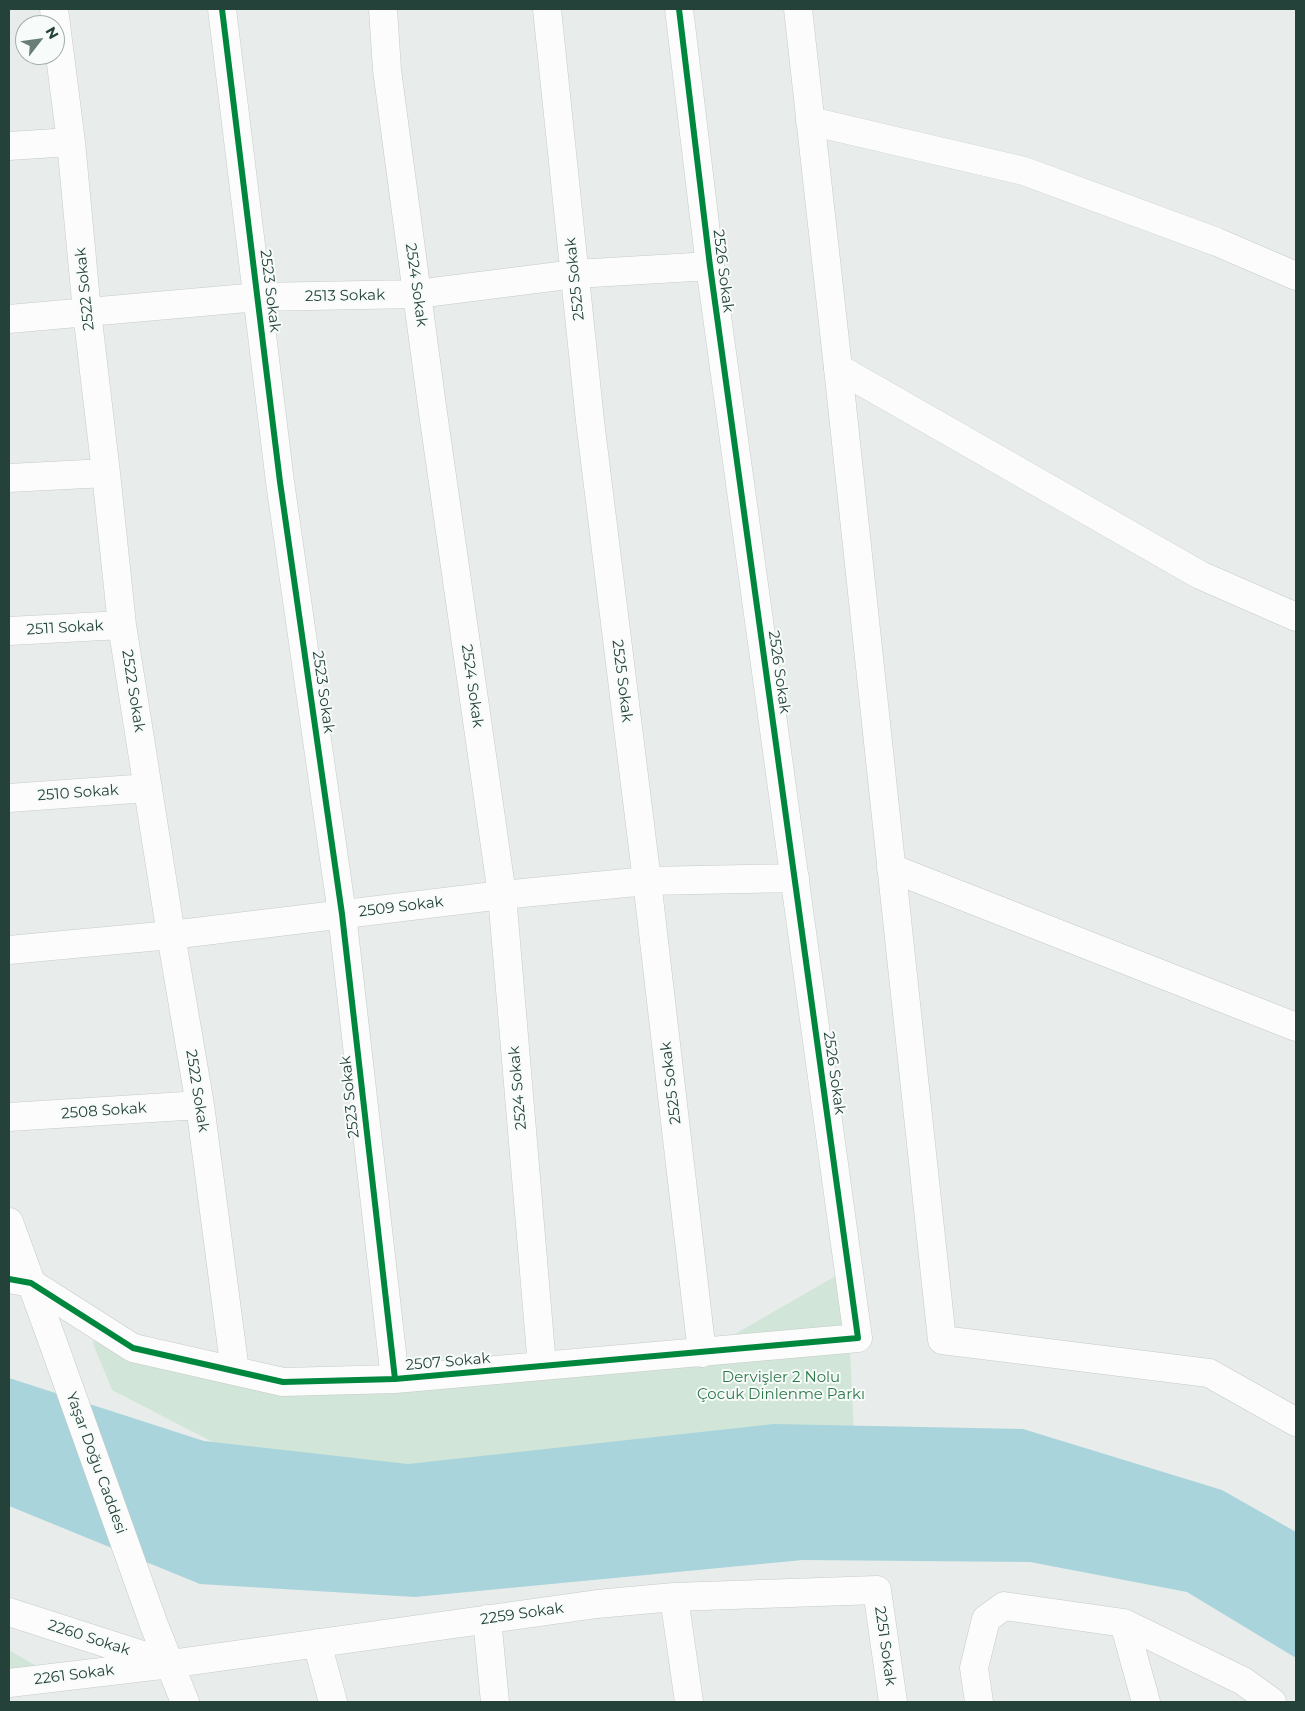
<!DOCTYPE html>
<meta charset="utf-8">
<style>
body{margin:0}
#map{position:relative;width:1305px;height:1711px;overflow:hidden;background:#e8edeb;font-family:Montserrat,sans-serif}
canvas{display:block}
.frame{position:absolute;inset:0;border:10px solid #24423a;pointer-events:none}
.north{position:absolute;left:15px;top:15px;width:50px;height:50px;box-sizing:border-box;background:#f7fbf9;border:1px solid #a3b1ad;border-radius:50%;rotate:60deg;font-size:14px;font-weight:700;line-height:20px;text-align:center;color:#24423a}
.north::after{content:'';display:block;margin:auto;width:18px;height:22px;background:#697e78;clip-path:polygon(50% 0,100% 100%,50% 72%,0 100%)}
</style>
<div id="map">
<canvas width="1305" height="1711"></canvas>
<div class="frame"></div>
<div class="north">N</div>
</div>
<script>
const ctx = document.querySelector('canvas').getContext('2d');
ctx.lineJoin = 'round';
function paint(path, color) { ctx.fillStyle = color; ctx.fill(path, 'evenodd'); }
const toPath = rows => new Path2D(rows.map(r => 'M' + r).join(''));
function trace(path, color, width, dash) { ctx.strokeStyle = color; ctx.lineWidth = width; ctx.lineCap = dash ? 'butt' : 'round'; ctx.setLineDash(dash || []); ctx.stroke(path); }
function label(font, color, halo, rows, align = 'center') {
  ctx.font = font + ' Montserrat,sans-serif'; ctx.lineWidth = 4; ctx.setLineDash([]); ctx.textBaseline = 'middle'; ctx.strokeStyle = halo; ctx.fillStyle = color; for (const [text, x, y, turn = 0] of rows) {
    ctx.save(); ctx.translate(x, y); ctx.rotate((+turn || 0) * Math.PI / 180); ctx.textAlign = isNaN(turn) ? turn : align; if (halo) ctx.strokeText(text, 0, 0); ctx.fillText(text, 0, 0); ctx.restore();
  }
}
const green = toPath([
 [846,1270,855,1450,502,1482,257,1465,112,1390,92,1341,265,1378,702,1353],
 [9,1650,55,1677,9,1673]
]);
const water = toPath([
 [9,1378,204,1441,408,1464,774,1424,1023,1429,1222,1490,1296,1532,1296,1658,1187,1592,1030,1562,803,1560,415,1597,200,1584,9,1506]
]);
const minor = toPath([
 [54,9,71,142,87,312,106,473,122,625,171,935,200,1105,235,1371],
 [222,9,280,482,342,914,395,1379],
 [383,9,387,70,432,406,502,895,542,1366],
 [547,9,590,421,647,881,702,1353],
 [798,9,838,368,942,1340,1209,1373,1296,1422],
 [810,121,1024,171,1217,242,1296,276],
 [9,146,71,142],
 [9,319,258,297,417,294,575,274,710,266],
 [9,478,106,473],
 [9,631,122,625],
 [9,798,148,788],
 [891,868,1296,1027],
 [9,950,171,935,502,895,647,881,795,878],
 [9,1117,200,1105],
 [9,1279,31,1283,133,1348,283,1382,395,1379,858,1338,710,266,679,9],
 [674,1597,689,1702],
 [9,1612,161,1661],
 [487,1619,495,1702],
 [1124,1623,1146,1702],
 [317,1643,333,1702],
 [9,1683,170,1664,597,1604,674,1597,877,1590,893,1702],
 [979,1702,974,1668,986,1619,1004,1606,1124,1623,1243,1681,1272,1702]
]);
const tertiary = toPath([
 [838,368,1200,575,1296,617]
]);
const secondary = toPath([
 [9,1222,55,1348,154,1625,185,1702]
]);
const cycleway = toPath([
 [222,9,280,482,342,914,395,1379],
 [9,1279,31,1283,133,1348,283,1382,395,1379,858,1338,710,266,679,9]
]);
const streetNames = [
 ["2526 Sokak",723,271,83],
 ["2525 Sokak",575,279,-96],
 ["2524 Sokak",416,285,82],
 ["2522 Sokak",85,289,-96],
 ["2523 Sokak",270,291,83],
 ["2513 Sokak",345,296,-1],
 ["2511 Sokak",65,628,-3],
 ["2526 Sokak",779,672,82],
 ["2525 Sokak",622,681,83],
 ["2524 Sokak",472,686,82],
 ["2522 Sokak",133,691,81],
 ["2523 Sokak",323,692,82],
 ["2510 Sokak",78,793,-4],
 ["2509 Sokak",401,907,-7],
 ["2526 Sokak",834,1073,82],
 ["2525 Sokak",671,1083,-97],
 ["2524 Sokak",518,1088,-95],
 ["2522 Sokak",197,1091,81],
 ["2523 Sokak",350,1097,-96],
 ["2508 Sokak",104,1111,-4],
 ["2507 Sokak",448,1362,-5],
 ["Yaşar Doğu Caddesi",96,1463,70],
 ["2259 Sokak",522,1614,-8],
 ["2260 Sokak",89,1638,18],
 ["2251 Sokak",885,1646,82],
 ["2261 Sokak",74,1675,-7]
];
const parkNames = [
 ["Dervişler 2 Nolu",781,1378],
 ["Çocuk Dinlenme Parkı",781,1395]
];
paint(green, '#d1e6d8');
paint(water, '#a9d4db');
trace(minor, '#c5cac8', 29);
trace(tertiary, '#c5cac8', 29);
trace(secondary, '#c3cbc8', 29);
trace(minor, '#fcfcfc', 28);
trace(tertiary, '#fcfcfc', 28);
trace(secondary, '#fcfcfc', 28);
trace(cycleway, '#00873e', 6);
label('15px', '#24423a', '#f7fbf9', streetNames);
label('15px', '#2d7a4b', '#f7fbf9', parkNames);
</script>
